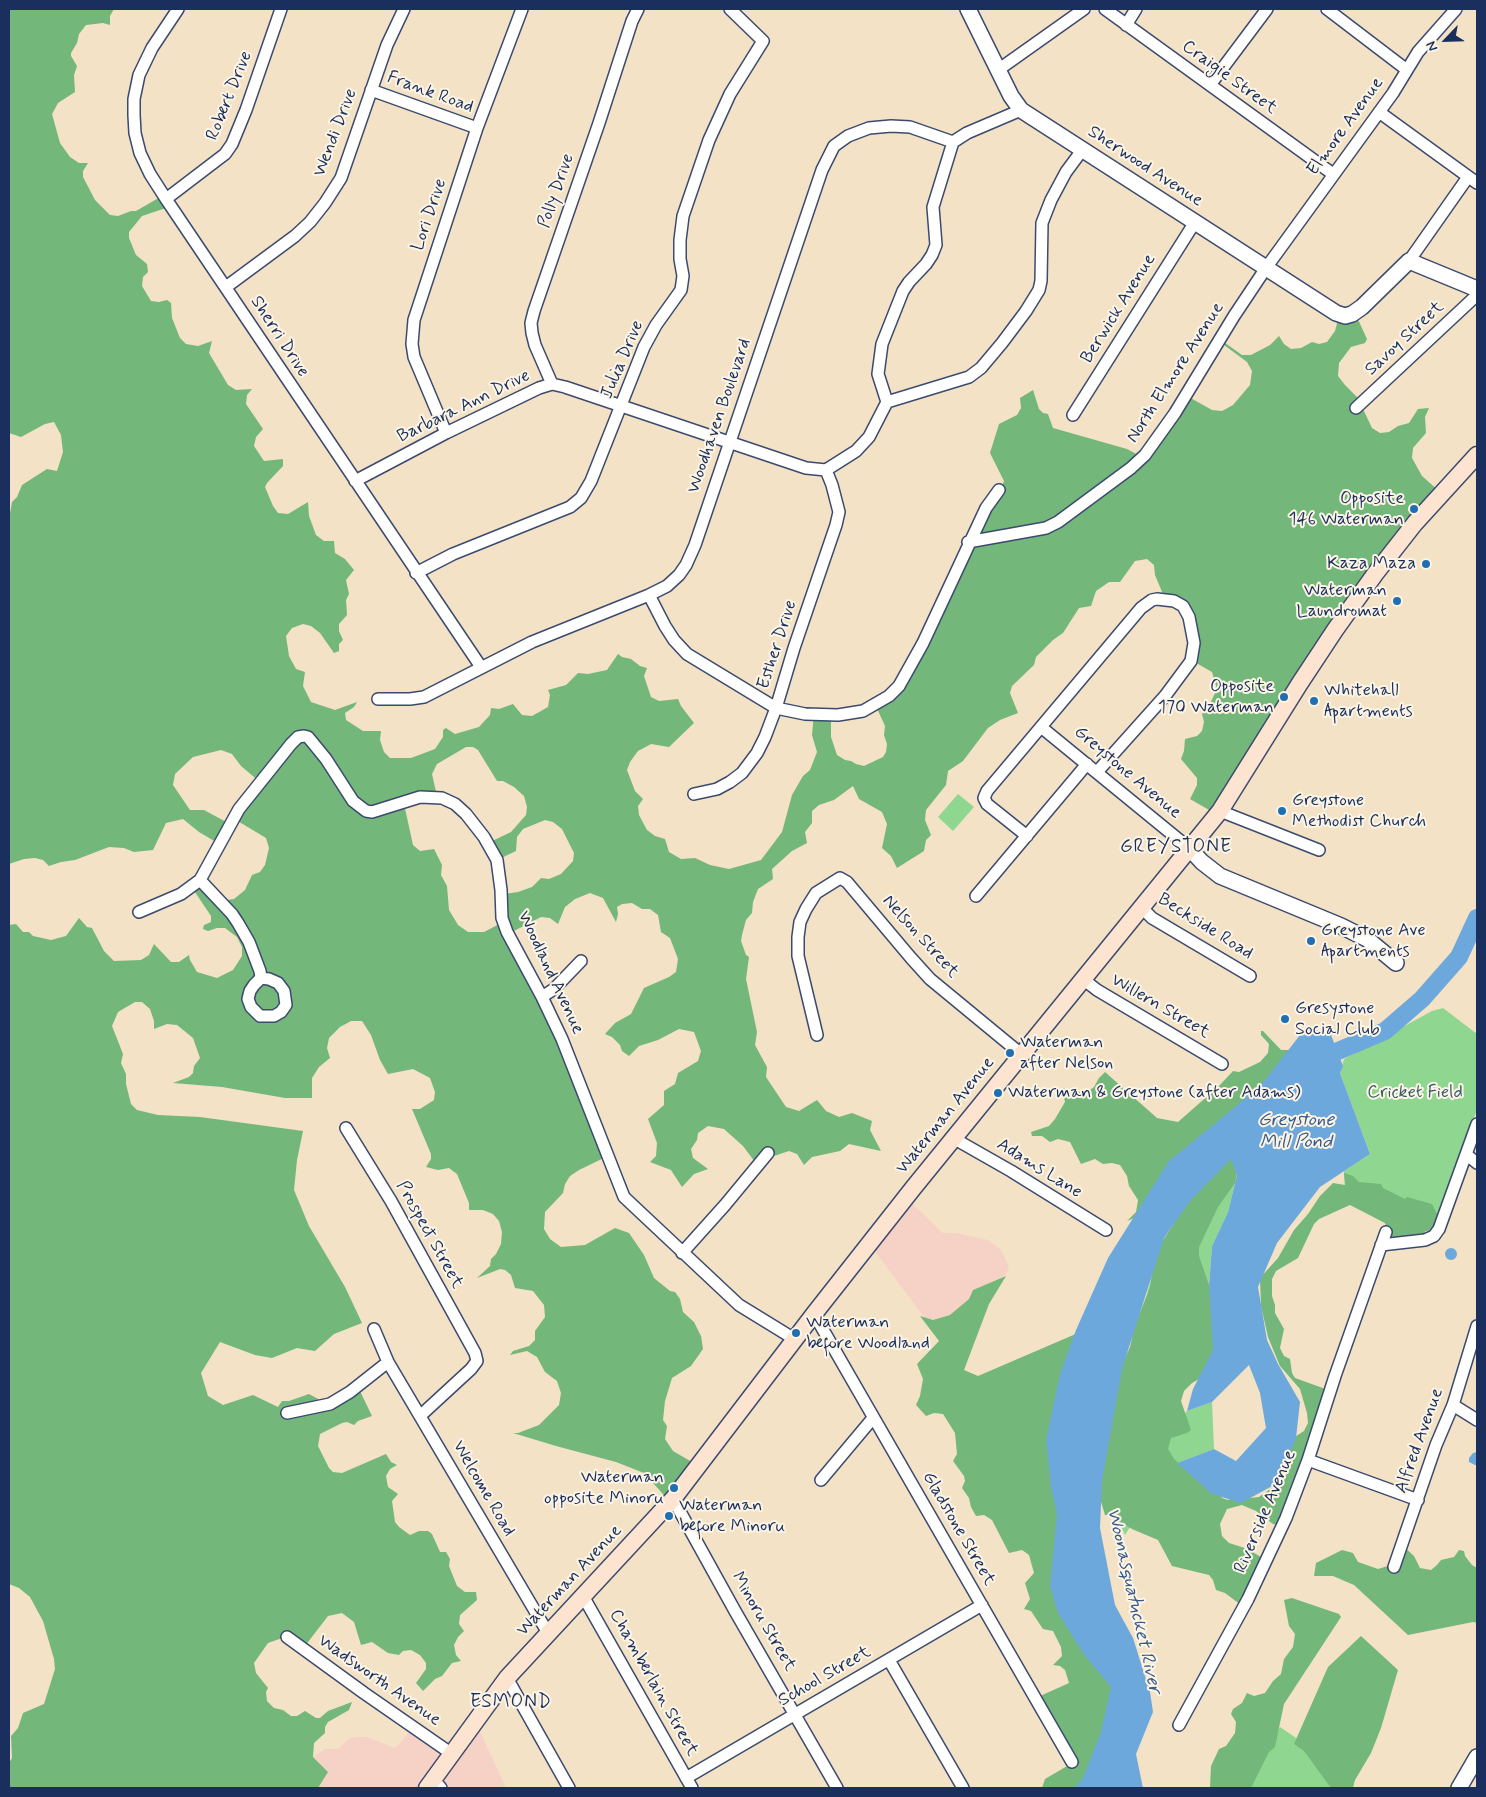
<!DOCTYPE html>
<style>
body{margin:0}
#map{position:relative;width:1486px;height:1797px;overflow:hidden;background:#f3e2c6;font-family:Mynerve,sans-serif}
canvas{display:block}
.frame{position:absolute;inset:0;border:10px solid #1b2f5e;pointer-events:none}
.north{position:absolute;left:1421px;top:15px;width:50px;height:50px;-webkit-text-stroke:4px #fcf5e5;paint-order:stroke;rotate:246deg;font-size:14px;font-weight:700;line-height:20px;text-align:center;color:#1b2f5e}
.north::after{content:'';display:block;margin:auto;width:18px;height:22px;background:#1b2f5e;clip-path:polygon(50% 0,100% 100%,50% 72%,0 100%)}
</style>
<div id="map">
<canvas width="1486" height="1797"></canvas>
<div class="frame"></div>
<div class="north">N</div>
</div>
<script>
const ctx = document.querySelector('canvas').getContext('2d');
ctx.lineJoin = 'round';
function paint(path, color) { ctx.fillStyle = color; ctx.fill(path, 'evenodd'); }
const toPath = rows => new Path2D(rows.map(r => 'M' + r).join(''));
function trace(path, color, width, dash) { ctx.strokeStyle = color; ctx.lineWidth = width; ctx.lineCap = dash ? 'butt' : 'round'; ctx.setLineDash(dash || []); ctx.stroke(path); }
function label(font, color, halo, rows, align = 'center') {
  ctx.font = font + ' Mynerve,sans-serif'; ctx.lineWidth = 4; ctx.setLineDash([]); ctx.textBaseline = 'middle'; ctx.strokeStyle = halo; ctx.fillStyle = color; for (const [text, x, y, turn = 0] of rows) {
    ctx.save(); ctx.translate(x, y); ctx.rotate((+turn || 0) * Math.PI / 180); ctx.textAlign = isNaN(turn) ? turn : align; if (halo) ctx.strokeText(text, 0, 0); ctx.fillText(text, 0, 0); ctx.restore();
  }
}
const built = toPath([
 [906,1198,943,1233,956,1233,988,1240,1001,1250,1009,1267,1006,1274,1003,1277,973,1290,969,1299,950,1315,933,1320,924,1317,868,1242],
 [476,1723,506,1788,318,1788,328,1772,313,1757,325,1749,339,1749,347,1740,355,1737,367,1737,394,1748,399,1745,412,1728,450,1754]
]);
const green = toPath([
 [958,794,974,807,953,831,938,817],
 [1443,1008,1477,1034,1477,1110,1457,1162,1435,1227,1429,1231,1393,1227,1346,1202,1344,1171,1370,1154,1340,1073,1344,1059,1432,1011],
 [1237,1175,1228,1212,1212,1246,1209,1285,1162,1283,1147,1293,1164,1238],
 [1212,1402,1214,1449,1177,1463,1148,1498,1125,1535,1114,1513,1137,1464,1187,1411],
 [1280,1727,1302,1742,1331,1788,1247,1788]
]);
const forest = toPath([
 [9,9,114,9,110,16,110,25,103,23,86,25,79,34,77,43,71,53,71,56,77,66,74,75,75,92,58,103,52,114,60,143,70,157,79,163,88,163,83,171,83,177,95,200,110,215,118,216,131,211,136,211,162,196,172,206,142,216,129,232,129,238,136,255,147,264,148,272,143,277,142,286,151,301,159,302,167,300,171,303,172,318,180,338,186,344,198,346,212,341,209,353,228,385,236,390,252,389,247,395,246,404,263,429,256,437,254,446,264,461,283,459,283,466,267,483,265,487,273,506,278,513,288,514,308,502,309,516,316,535,324,541,334,541,335,553,345,559,354,570,346,580,349,594,346,600,347,615,339,624,339,631,343,640,339,644,339,651,334,653,320,633,311,626,303,624,292,628,286,636,289,656,296,669,305,672,303,686,311,702,335,710,357,702,354,707,345,713,346,720,363,731,381,731,380,740,384,752,390,758,411,758,435,749,443,737,443,730,446,728,455,734,479,727,490,715,491,708,499,709,513,704,522,715,532,716,548,707,550,695,548,690,566,685,578,673,588,674,607,670,618,654,622,657,631,659,640,666,647,668,644,676,651,697,659,701,678,699,681,706,694,723,669,747,651,744,638,751,630,762,627,770,635,791,643,799,638,806,639,815,647,830,655,836,665,839,669,852,681,859,695,858,710,865,729,869,761,860,782,832,792,795,803,776,810,770,817,752,812,735,814,714,831,716,831,737,837,755,845,760,851,761,856,764,864,766,883,757,886,752,887,744,884,735,885,726,875,704,891,692,999,494,1004,481,990,453,999,424,1017,415,1021,408,1020,398,1033,390,1039,409,1043,413,1048,414,1053,428,1127,449,1142,457,1187,396,1212,410,1222,411,1233,405,1250,385,1252,371,1247,362,1220,342,1221,340,1242,355,1251,355,1270,345,1279,336,1284,344,1291,349,1301,348,1312,342,1319,344,1327,342,1335,331,1340,312,1355,313,1367,339,1365,343,1351,347,1339,363,1338,376,1345,385,1363,403,1363,409,1372,428,1380,433,1389,432,1398,426,1409,423,1418,409,1429,408,1425,417,1426,433,1413,448,1412,458,1422,476,1440,492,1439,496,1216,814,1190,799,1197,785,1197,778,1181,759,1184,751,1185,739,1197,736,1202,731,1204,722,1202,714,1208,708,1217,689,1212,672,1191,660,1185,613,1165,599,1155,575,1154,565,1147,559,1135,561,1120,582,1109,582,1096,591,1091,606,1079,608,1063,633,1053,640,1036,657,1034,665,1012,686,1010,693,1018,713,1000,720,988,728,963,761,948,771,946,785,926,810,925,820,931,835,926,840,924,851,897,868,891,856,882,848,887,824,882,812,859,799,853,786,834,800,819,805,812,811,812,823,805,832,807,843,792,851,772,869,773,879,758,889,753,902,752,913,746,920,742,935,741,941,746,955,749,957,746,979,757,1032,755,1045,767,1067,766,1077,786,1107,799,1111,817,1100,826,1111,839,1117,852,1113,872,1121,870,1130,881,1151,849,1144,840,1151,812,1157,804,1165,797,1154,789,1151,765,1159,758,1166,743,1146,724,1129,708,1126,698,1133,697,1140,691,1149,693,1158,708,1169,694,1174,682,1187,671,1170,650,1162,656,1156,657,1143,648,1119,664,1105,664,1091,675,1084,678,1073,698,1061,701,1051,694,1032,679,1029,658,1040,639,1046,629,1056,622,1051,620,1045,612,1037,605,1034,615,1023,631,1014,644,988,669,977,676,972,678,959,670,938,661,932,658,915,650,909,642,909,632,903,622,904,617,907,618,914,616,922,603,898,590,893,575,899,565,907,558,924,550,918,541,917,512,932,610,1155,579,1170,570,1176,565,1184,563,1193,545,1212,544,1229,550,1239,561,1247,585,1245,615,1228,629,1233,644,1255,654,1278,670,1291,675,1292,680,1299,683,1312,694,1322,701,1336,703,1349,691,1366,672,1378,665,1401,663,1420,667,1426,665,1439,673,1451,697,1465,671,1503,644,1473,616,1462,556,1446,513,1433,518,1433,539,1425,559,1405,561,1393,557,1381,545,1372,537,1357,527,1351,510,1355,513,1351,529,1346,535,1340,535,1331,545,1317,544,1305,533,1291,515,1288,511,1275,505,1270,500,1269,477,1278,490,1266,491,1259,496,1254,501,1244,502,1232,499,1221,493,1214,483,1210,469,1210,469,1203,457,1174,449,1168,438,1170,426,1167,431,1159,431,1154,412,1109,420,1109,434,1100,435,1092,430,1078,413,1069,388,1074,380,1060,371,1035,362,1021,351,1021,340,1027,329,1038,327,1048,330,1058,319,1067,312,1078,312,1098,285,1098,222,1087,173,1083,189,1077,193,1073,194,1066,200,1058,193,1038,177,1025,167,1024,154,1029,154,1021,150,1009,142,1002,135,1002,118,1012,112,1026,123,1054,121,1063,126,1074,126,1084,131,1104,137,1110,158,1115,200,1117,303,1131,297,1160,294,1190,309,1226,345,1287,362,1323,334,1334,315,1351,297,1348,272,1358,255,1355,220,1342,201,1373,208,1396,223,1405,253,1395,278,1407,282,1401,289,1401,309,1394,318,1399,325,1405,359,1389,372,1416,358,1421,354,1425,347,1422,342,1423,320,1434,318,1446,329,1468,333,1472,342,1473,386,1454,391,1462,397,1465,390,1469,386,1476,388,1487,398,1494,392,1501,395,1522,399,1527,410,1535,419,1531,428,1531,432,1534,440,1552,446,1552,450,1559,449,1566,457,1586,465,1592,476,1592,477,1600,460,1615,459,1624,464,1631,458,1637,454,1645,456,1655,461,1661,452,1663,442,1676,435,1679,423,1691,416,1683,426,1669,426,1663,420,1655,411,1650,403,1651,399,1655,388,1653,372,1642,361,1645,354,1622,342,1613,328,1616,305,1646,288,1636,268,1643,254,1663,256,1673,268,1688,266,1692,267,1701,274,1708,283,1710,291,1716,297,1716,305,1711,316,1718,320,1718,328,1711,352,1702,349,1710,328,1722,325,1727,325,1733,314,1743,313,1757,328,1772,318,1788,9,1788,9,1763,12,1758,11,1736,18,1728,23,1713,44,1704,55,1669,54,1659,43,1621,30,1597,19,1588,9,1584,9,925,16,924,23,932,29,932,33,936,51,940,66,936,79,918,87,927,92,928,104,951,114,961,141,960,149,955,154,944,171,962,179,962,189,955,190,960,197,972,217,978,233,970,242,956,242,947,237,937,225,928,217,928,208,931,203,929,204,925,211,922,211,916,191,886,199,877,217,896,227,900,234,899,245,890,252,875,260,872,265,865,269,848,266,838,236,820,260,782,241,766,232,754,221,750,193,757,175,774,173,785,190,810,204,810,230,824,221,845,199,832,183,819,166,823,153,850,134,852,124,848,109,847,75,860,61,862,49,866,43,860,35,858,24,859,9,864,9,519,12,502,17,497,22,485,47,469,57,471,63,452,61,435,54,422,45,424,21,437,9,433],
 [466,747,473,747,478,750,497,781,503,781,514,787,524,796,527,807,526,815,511,832,488,843,497,860,516,851,517,837,523,829,545,820,553,822,562,829,574,853,573,861,561,874,549,879,541,878,532,887,518,892,504,894,505,921,484,932,468,932,458,925,449,910,447,886,441,875,442,865,434,849,420,851,413,845,404,804,437,796,432,774,437,764],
 [1261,1031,1263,1031,1281,1050,1293,1050,1142,1215,1127,1221,1136,1212,1138,1200,1129,1186,1127,1176,1120,1165,1112,1163,1103,1164,1095,1159,1081,1164,1070,1142,1058,1139,1050,1142,1042,1136,1032,1136,1031,1132,1049,1126,1055,1119,1065,1102,1062,1088,1086,1093,1094,1087,1099,1078,1105,1072,1157,1118,1178,1122,1219,1086,1233,1071,1239,1072,1260,1062,1268,1053,1269,1044,1261,1035],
 [1230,1155,1237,1173,1235,1183,1218,1207,1199,1247,1199,1256,1223,1326,1212,1372,1192,1383,1184,1391,1181,1401,1191,1430,1187,1433,1171,1438,1168,1449,1174,1459,1186,1470,1213,1481,1222,1498,1228,1500,1241,1495,1250,1498,1259,1497,1284,1479,1291,1466,1287,1447,1293,1438,1304,1431,1308,1423,1307,1413,1300,1389,1280,1366,1268,1337,1261,1306,1260,1278,1278,1258,1294,1230,1308,1214,1320,1196,1333,1183,1345,1185,1344,1173,1353,1176,1359,1182,1381,1184,1383,1188,1405,1199,1407,1197,1432,1204,1439,1218,1435,1227,1424,1232,1426,1241,1386,1238,1388,1231,1385,1223,1350,1205,1319,1219,1314,1224,1298,1258,1276,1271,1272,1279,1272,1296,1275,1305,1275,1313,1284,1329,1280,1348,1284,1356,1290,1359,1292,1373,1295,1378,1331,1391,1284,1527,1273,1524,1256,1511,1242,1505,1227,1509,1220,1524,1222,1536,1229,1543,1248,1549,1267,1561,1245,1608,1225,1593,1216,1590,1213,1580,1209,1575,1172,1566,1158,1540,1132,1529,1109,1515,1105,1515,1099,1495,1112,1387,1130,1347,1134,1328,1150,1287,1153,1265,1162,1242,1192,1195],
 [1006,1276,989,1304,964,1370,978,1376,1092,1327,1072,1374,1117,1664,1090,1788,1042,1788,1045,1779,1074,1762,1038,1697,1069,1683,1065,1670,1060,1666,1053,1665,1062,1656,1061,1647,1053,1631,1043,1629,1031,1611,1024,1609,1030,1599,1025,1583,1034,1573,1029,1555,1022,1550,1009,1553,992,1520,984,1515,976,1516,971,1507,969,1498,962,1488,965,1481,964,1476,953,1461,957,1454,955,1433,943,1414,934,1413,926,1416,916,1405,920,1396,923,1379,917,1364,939,1341,920,1316,933,1320,950,1315,969,1299,973,1290],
 [1403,1546,1414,1556,1420,1568,1431,1570,1437,1565,1441,1560,1454,1557,1459,1550,1464,1551,1465,1556,1472,1565,1477,1568,1477,1623,1473,1622,1408,1635,1354,1585,1333,1576,1314,1576,1316,1563,1342,1550,1353,1553,1358,1562,1378,1569,1397,1563],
 [1292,1598,1339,1614,1341,1617,1284,1704,1275,1747,1269,1752,1251,1788,1210,1788,1211,1766,1219,1749,1226,1746,1235,1733,1236,1722,1231,1714,1233,1709,1242,1703,1247,1693,1254,1696,1265,1693,1273,1681,1281,1674,1284,1659,1293,1647,1295,1634,1289,1626,1284,1600],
 [1361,1636,1398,1670,1381,1728,1371,1753,1355,1780,1353,1788,1331,1788,1304,1751,1294,1744,1328,1667]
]);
const water = toPath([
 [1312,1029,1331,1035,1343,1066,1340,1073,1370,1154,1320,1187,1277,1243,1258,1287,1267,1340,1278,1364,1300,1402,1296,1438,1287,1460,1274,1485,1241,1503,1212,1494,1177,1463,1214,1449,1236,1461,1266,1428,1260,1393,1249,1365,1212,1402,1187,1411,1193,1389,1213,1350,1209,1285,1212,1246,1228,1212,1237,1175,1231,1159,1190,1201,1164,1238,1122,1369,1102,1481,1100,1528,1115,1605,1133,1638,1150,1692,1153,1712,1136,1754,1143,1788,1075,1788,1083,1778,1101,1732,1111,1687,1085,1656,1058,1613,1050,1586,1057,1514,1051,1487,1046,1440,1060,1374,1076,1330,1108,1258,1169,1161,1234,1108,1265,1080,1300,1035],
 '1445 1254a6 6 0 1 1 12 0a6 6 0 1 1-12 0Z',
 [1477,1452,1477,1465,1475,1465,1469,1462,1469,1458,1473,1453]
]);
const river = toPath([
 [1317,1060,1385,1031,1422,999,1459,957,1477,918]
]);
const minor = toPath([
 [178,9,152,48,139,75,134,99,134,115,135,133,140,153,150,174,166,199,481,667],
 [1105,9,1333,174],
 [1327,9,1407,70],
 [1126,25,1136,9],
 [998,70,1084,9],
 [1210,85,1267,9],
 [371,90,477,128],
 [1379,112,1477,183],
 [953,142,967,133,1021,110],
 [166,199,225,154,232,144,246,110,281,9],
 [1409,261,1468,177],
 [226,287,295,236,310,222,325,203,341,178,387,45,404,9],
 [552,384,535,345,532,333,531,323,534,311,599,123,632,21,638,9],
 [887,402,878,374,882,344,903,291,909,282,926,264,932,255,936,245,933,207,953,142],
 [1356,408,1477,295],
 [1073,415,1195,222],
 [446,433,414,357,412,344,414,320,477,128,522,9],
 [355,481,446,433,539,388,552,384,565,387,806,468,826,470,856,451,869,437,887,402,969,377,981,368,1002,343,1026,311,1039,290,1041,281,1042,223,1051,200,1066,172,1083,149],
 [968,542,1046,528,1058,522,1131,468,1145,455,1175,413,1234,316,1266,268,1393,93,1418,52,1456,9],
 [416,573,453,554,570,507,581,498,591,481,644,347,656,325,681,290,683,276,680,259,680,240,683,216,709,140,730,94,763,41,730,9],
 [649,595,665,626,674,640,687,654,776,708,805,714,838,715,863,711,889,696,899,686,923,643,986,508,999,490],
 [378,699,410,699,424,697,532,642,649,595,667,586,679,575,686,565,695,545,822,170,834,146,848,136,869,128,891,126,910,127,953,142],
 [1041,727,1189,848],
 [694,794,717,789,730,782,742,773,757,753,765,737,776,708,794,648,836,525,839,512,832,485,826,470],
 [1220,811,1319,850],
 [1027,836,987,804,984,798,987,791,1141,608,1152,600,1157,599,1174,601,1183,606,1189,617,1194,643,1191,661,1165,696,1097,772],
 [200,880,232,914,238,923,249,942,260,971,261,978,254,985,250,991,248,999,251,1007,260,1016,274,1016,281,1012,286,1005,284,991,278,983,269,979,261,978],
 [976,896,1087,764],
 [1142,908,1152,918,1250,976],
 [139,912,181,894,200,880,239,809,291,744,298,737,304,736,308,737,326,759,353,801,366,811,372,812,420,797,442,798,455,804,466,814,484,837,497,860,501,890,502,918,507,932,542,997,562,1039,624,1197,739,1305,796,1340],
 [1083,979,1097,990,1222,1064],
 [542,997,554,989,581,961],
 [817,1035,798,956,798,937,800,922,806,909,816,893,840,878,847,882,911,958,930,979,1021,1054],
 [346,1128,391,1201,475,1353,477,1361,471,1369,420,1416],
 [953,1138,1011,1171,1106,1230],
 [1467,1155,1477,1163],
 [1381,1245,1425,1240,1434,1236,1439,1229,1477,1124],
 [682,1253,725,1205,768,1153],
 [814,1314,1072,1762],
 [374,1329,388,1362,548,1633],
 [1453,1405,1477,1420],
 [287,1413,330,1404,350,1392,388,1362],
 [1308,1460,1418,1500],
 [821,1480,873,1418],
 [673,1499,735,1611,837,1788],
 [1394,1567,1436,1445,1453,1405,1477,1326],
 [583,1596,692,1788],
 [287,1637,364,1693,452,1754],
 [889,1660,963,1788],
 [507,1678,569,1788],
 [1179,1725,1248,1599,1286,1518,1308,1460,1335,1376,1386,1232],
 [686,1778,982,1605],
 [433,1779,441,1788]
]);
const tertiary = toPath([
 [968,9,1011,96,1021,110,1336,313,1345,316,1352,314,1362,307,1409,261,1477,289],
 [1189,848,1202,862,1220,876,1341,926,1367,939,1396,963],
 [1459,1788,1477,1757]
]);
const secondary = toPath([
 [427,1788,507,1678,673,1499,814,1314,914,1187,1220,811,1300,683,1335,630,1375,574,1415,523,1477,455]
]);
const markers = [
 [1414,509,5,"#1f6fb2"],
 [1426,564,5,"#1f6fb2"],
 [1397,601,5,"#1f6fb2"],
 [1284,697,5,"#1f6fb2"],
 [1314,701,5,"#1f6fb2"],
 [1282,811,5,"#1f6fb2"],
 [1311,941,5,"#1f6fb2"],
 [1285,1019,5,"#1f6fb2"],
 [1010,1053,5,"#1f6fb2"],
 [998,1093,5,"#1f6fb2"],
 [796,1333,5,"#1f6fb2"],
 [674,1488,5,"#1f6fb2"],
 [669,1516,5,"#1f6fb2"]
];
const streetNames = [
 ["Craigie Street",1229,78,36],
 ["Frank Road",430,93,20],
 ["Robert Drive",230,96,-68],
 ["Elmore Avenue",1346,127,-54],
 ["Wendi Drive",336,133,-69],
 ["Sherwood Avenue",1145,167,33],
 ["Polly Drive",557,191,-71],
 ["Lori Drive",430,215,-71],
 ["Berwick Avenue",1119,309,-58],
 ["Sherri Drive",279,337,57],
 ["Savoy Street",1405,339,-43],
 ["Julia Drive",623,360,-67],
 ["North Elmore Avenue",1176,373,-57],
 ["Barbara Ann Drive",464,407,-26],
 ["Woodhaven Boulevard",720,416,-71],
 ["Esther Drive",778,645,-72],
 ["Greystone Avenue",1127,773,40],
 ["Beckside Road",1205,927,32],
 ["Nelson Street",920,937,48],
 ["Woodland Avenue",550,973,65],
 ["Willern Street",1160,1007,30],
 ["Waterman Avenue",946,1116,-51],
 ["Adams Lane",1039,1169,32],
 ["Prospect Street",429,1235,61],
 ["Alfred Avenue",1420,1441,-70],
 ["Welcome Road",483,1489,60],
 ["Riverside Avenue",1266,1512,-67],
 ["Gladstone Street",958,1529,60],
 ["Waterman Avenue",570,1581,-47],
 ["Minoru Street",763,1622,60],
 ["School Street",825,1677,-30],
 ["Wadsworth Avenue",379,1681,35],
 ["Chamberlain Street",653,1683,61]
];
const poiNames = [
 ["Opposite",1404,499,"right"],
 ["146 Waterman",1404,520,"right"],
 ["Kaza Maza",1416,564,"right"],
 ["Waterman",1387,591,"right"],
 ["Laundromat",1387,612,"right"],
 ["Opposite",1274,687,"right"],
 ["170 Waterman",1274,708,"right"],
 ["Whitehall",1324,691],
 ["Apartments",1324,712],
 ["Greystone",1292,801],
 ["Methodist Church",1292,822],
 ["Greystone Ave",1321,931],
 ["Apartments",1321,952],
 ["Gresystone",1295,1009],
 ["Social Club",1295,1030],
 ["Waterman",1020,1043],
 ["after Nelson",1020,1064],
 ["Waterman & Greystone (after Adams)",1008,1093],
 ["Waterman",806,1323],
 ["before Woodland",806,1344],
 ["Waterman",664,1478,"right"],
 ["opposite Minoru",664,1499,"right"],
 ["Waterman",679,1506],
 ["before Minoru",679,1527]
];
const parkNames = [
 ["Cricket Field",1415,1093]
];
const neighbourhoodNames = [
 ["GREYSTONE",1176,848],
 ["ESMOND",511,1703]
];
const waterNames = [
 ["Greystone",1296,1121],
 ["Mill Pond",1296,1143],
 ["Woonasquatucket River",1133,1601,77]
];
paint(built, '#f6d1c5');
paint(green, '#8fd690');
paint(forest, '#73b77a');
paint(water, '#6da8dd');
trace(river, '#6da8dd', 18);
trace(minor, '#3b4a6e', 14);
trace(tertiary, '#3b4a6e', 18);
trace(secondary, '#3b4a6e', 19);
trace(minor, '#fff', 11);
trace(tertiary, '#fff', 15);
trace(secondary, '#fde4d1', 16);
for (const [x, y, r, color] of markers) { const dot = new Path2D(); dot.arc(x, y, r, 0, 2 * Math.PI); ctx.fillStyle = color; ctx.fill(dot); trace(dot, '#fcf5e5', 2); }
label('18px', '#1b2f5e', '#fcf5e5', streetNames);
label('18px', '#1b2f5e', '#fcf5e5', poiNames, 'left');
label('18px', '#38596a', '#fcf5e5', parkNames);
ctx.letterSpacing = '1px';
label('19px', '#1b2f5e', '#fcf5e5', neighbourhoodNames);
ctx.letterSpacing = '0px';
label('italic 19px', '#38598a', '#fcf5e5', waterNames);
</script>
